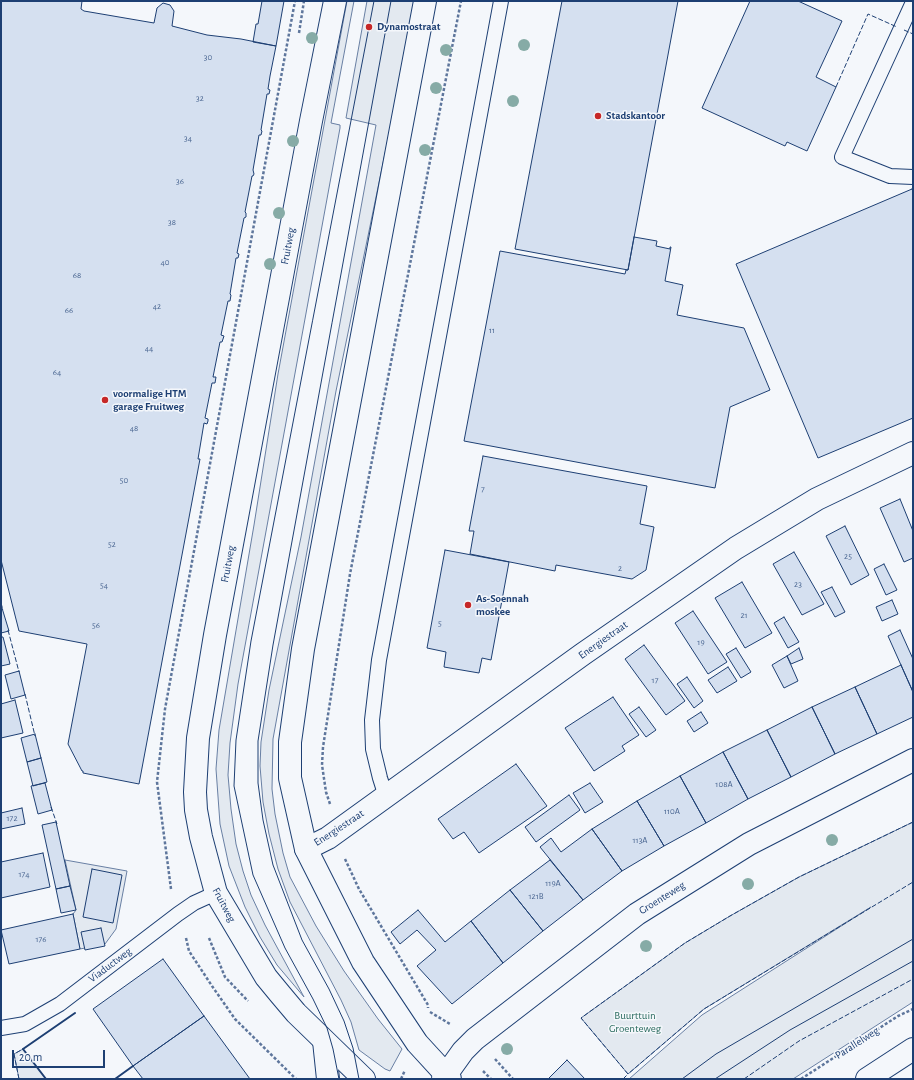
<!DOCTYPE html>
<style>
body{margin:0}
#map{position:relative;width:914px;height:1080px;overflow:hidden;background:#f4f7fb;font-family:"Alegreya Sans",sans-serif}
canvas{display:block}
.frame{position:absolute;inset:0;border:2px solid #1d3f73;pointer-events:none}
.scale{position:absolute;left:12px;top:1050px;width:93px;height:18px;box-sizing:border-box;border:2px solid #1d3f73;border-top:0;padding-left:5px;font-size:12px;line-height:14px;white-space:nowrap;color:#1d3f73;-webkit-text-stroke:3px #f4f7fb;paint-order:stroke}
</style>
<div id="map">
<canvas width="914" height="1080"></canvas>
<div class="frame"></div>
<div class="scale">20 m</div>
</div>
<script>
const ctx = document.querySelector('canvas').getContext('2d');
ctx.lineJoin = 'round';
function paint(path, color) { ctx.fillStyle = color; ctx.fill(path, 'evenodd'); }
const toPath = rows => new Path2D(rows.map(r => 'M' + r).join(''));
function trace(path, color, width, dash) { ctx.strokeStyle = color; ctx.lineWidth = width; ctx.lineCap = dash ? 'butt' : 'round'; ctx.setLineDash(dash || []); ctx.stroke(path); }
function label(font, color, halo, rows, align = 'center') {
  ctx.font = font + ' "Alegreya Sans",sans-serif'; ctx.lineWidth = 3; ctx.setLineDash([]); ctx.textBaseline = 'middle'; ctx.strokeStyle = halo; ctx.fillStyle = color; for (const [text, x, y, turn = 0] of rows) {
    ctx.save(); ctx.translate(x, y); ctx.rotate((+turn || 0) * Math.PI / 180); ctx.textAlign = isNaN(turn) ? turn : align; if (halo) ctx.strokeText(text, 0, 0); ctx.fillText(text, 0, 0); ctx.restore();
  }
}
const green = toPath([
 [347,1,354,1,331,123,340,125,340,128,238,684,230,743,228,775,231,809,236,844,243,871,251,895,265,925,304,997,277,965,260,937,245,907,229,866,220,824,216,769,219,730,254,525,278,374,347,1],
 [367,1,415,1,408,42,336,391,273,739,272,789,275,814,283,853,290,877,316,926,344,971,378,1019,402,1049,390,1071,385,1069,359,1050,351,1022,341,1000,290,902,278,869,269,834,263,802,260,766,261,742,269,690,301,537,376,125,346,118,367,1],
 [913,822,913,1002,793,1079,629,1079,702,1015,871,907,704,1009,628,1074,581,1018,685,943,730,916,799,877,913,822],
 [65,860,127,871,116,929,105,944,80,949,73,914,76,910,65,860],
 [23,1049,46,1079,19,1079,14,1054,23,1049]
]);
const building = toPath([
 [1,1,82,1,81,9,84,11,154,23,157,8,163,3,170,5,174,11,172,26,207,35,241,39,276,46,270,76,268,89,270,90,269,94,267,94,261,130,262,131,261,135,259,135,253,170,254,174,253,176,252,176,245,212,246,213,246,217,244,218,237,253,239,254,238,258,236,258,230,294,231,295,230,301,228,301,221,335,224,336,222,342,220,342,213,377,216,377,215,383,212,383,205,418,208,419,208,421,207,424,204,423,198,459,200,459,139,784,83,773,83,771,82,771,68,744,87,644,19,631,1,560,1,1],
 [262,1,284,1,276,46,253,42,256,24,258,24,262,1],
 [562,1,678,1,628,270,515,249,562,1],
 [750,1,798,1,842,21,816,77,836,87,807,151,787,142,785,146,702,108,750,1],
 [912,189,913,192,913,418,818,458,736,264,912,189],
 [634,237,657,241,656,246,670,249,670,247,671,247,665,281,683,285,677,315,744,328,770,390,730,407,715,488,464,441,500,251,625,274,626,270,628,270,634,237],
 [483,456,647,486,640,524,654,527,646,570,632,579,556,565,555,571,470,554,474,531,469,531,483,456],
 [900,499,913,531,913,558,904,562,880,508,900,499],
 [845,526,869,575,851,585,826,536,845,526],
 [445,550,509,562,491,660,482,658,479,673,444,667,446,652,427,648,445,550],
 [794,552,824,604,802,615,773,564,794,552],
 [884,564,897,590,886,595,874,569,884,564],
 [742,582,772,633,745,648,715,598,742,582],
 [832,587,845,612,835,617,821,592,832,587],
 [892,600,898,614,882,621,876,607,892,600],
 [1,608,2,608,9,631,1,633,1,608],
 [693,611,727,662,708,674,675,623,693,611],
 [784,617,799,642,788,648,774,623,784,617],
 [900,630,913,659,913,692,888,636,900,630],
 [1,637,3,637,10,664,1,666,1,637],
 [644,645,685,701,666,715,625,659,644,645],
 [736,648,751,672,741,678,726,654,736,648],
 [799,648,803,659,791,664,787,656,799,648],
 [787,656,798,681,784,688,772,665,787,656],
 [901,665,913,692,913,717,877,734,855,687,901,665],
 [728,667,737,681,717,693,708,680,728,667],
 [19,671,25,695,11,699,5,675,19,671],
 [687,677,703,701,694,708,677,684,687,677],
 [855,687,877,734,835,754,812,707,855,687],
 [613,697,639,735,622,746,625,751,594,771,565,728,613,697],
 [15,700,23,733,1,738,1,704,15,700],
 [639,707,656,730,646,737,629,714,639,707],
 [812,707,835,754,791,777,767,730,812,707],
 [701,712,708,723,694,732,687,721,701,712],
 [767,730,791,777,748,799,723,752,767,730],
 [35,734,41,758,27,762,21,738,35,734],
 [723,752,748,799,706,823,680,776,723,752],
 [41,758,47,782,33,786,27,762,41,758],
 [516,764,547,806,479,853,464,832,453,839,438,819,516,764],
 [680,776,706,823,664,846,637,801,680,776],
 [45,783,52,810,38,814,31,786,45,783],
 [590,783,603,802,585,813,573,793,590,783],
 [569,795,580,810,536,842,525,827,569,795],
 [637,801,664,846,622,871,592,829,637,801],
 [22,808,25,824,1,829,1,813,22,808],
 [56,822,70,886,56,889,42,825,56,822],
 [592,829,622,871,583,900,540,847,551,838,561,852,592,829],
 [43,853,50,887,1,898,1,862,43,853],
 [550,860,583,900,543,931,510,890,550,860],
 [92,869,122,875,113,923,83,917,92,869],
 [70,886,76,910,61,913,56,889,70,886],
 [510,890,543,931,503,963,471,921,510,890],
 [418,910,445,942,471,921,503,963,452,1004,417,966,436,950,417,930,400,944,391,932,418,910],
 [73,914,80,949,9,964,1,930,73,914],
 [101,928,105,946,85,950,81,932,101,928],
 [163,959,204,1016,133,1066,93,1009,163,959],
 [204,1016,250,1079,143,1079,133,1066,204,1016],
 [567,1060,585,1079,548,1079,567,1060]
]);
const path = toPath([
 [299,33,304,1],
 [330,804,326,792,322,765,323,747,350,574,461,1],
 [345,859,359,889,428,1005,428,1008],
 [171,889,157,782,165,709,295,1],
 [186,938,189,951,212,986,235,1019,296,1079],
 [209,938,225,977,248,1001],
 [430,1012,450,1024],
 [495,1059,513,1079],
 [483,1071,491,1079],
 [401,1079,405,1070],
 [801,1079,898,1016,913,1009]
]);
const lane = toPath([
 [913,2,842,157,890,176,913,177],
 [386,797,380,778,373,749,372,720,379,660,501,1],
 [1,1028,25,1024,60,1004,178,914,194,903,216,893]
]);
const street = toPath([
 [306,849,328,838,583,654,736,548,817,499,913,453],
 [324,1041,328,1079],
 [443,1079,463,1051,475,1039,637,914,749,844,913,760]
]);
const secondary = toPath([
 [335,1,311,121,215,635,198,738,195,792,196,810,201,837,216,893,266,977,280,994,296,1013,364,1079],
 [425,1,303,649,290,742,290,778,306,849,363,962,417,1043,450,1079],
 [867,1079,913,1049]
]);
const tram = toPath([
 [339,1079,333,1049,327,1028,313,999,285,948,253,875,234,786,236,740,251,641,374,1],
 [359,1079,353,1048,344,1021,329,989,302,940,273,865,263,820,258,783,258,741,273,645,391,1],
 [682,1079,716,1054,913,939],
 [715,1079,790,1030,913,961]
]);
const fence = toPath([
 [904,30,913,34],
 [836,87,868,14,897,27],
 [1,603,3,610],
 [8,630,19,672],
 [25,694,35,736],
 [51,807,57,824],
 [913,822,799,877,730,916,685,943,581,1018,628,1074,704,1009,913,882],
 [19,1079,14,1054,23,1049],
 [623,1079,628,1074],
 [744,1079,799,1041,913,979]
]);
const wall = toPath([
 [46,1079,23,1049,75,1013],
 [115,1079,133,1066]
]);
const trees = [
 [312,38],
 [524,45],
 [446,50],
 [436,88],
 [513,101],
 [293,141],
 [425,150],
 [279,213],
 [270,264],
 [832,840],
 [748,884],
 [646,946],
 [507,1049]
];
const markers = [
 [369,27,4,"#c62828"],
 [598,116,4,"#c62828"],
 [105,400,4,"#c62828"],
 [468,605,4,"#c62828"]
];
const numberNames = [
 ["30",208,57],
 ["32",200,98],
 ["34",188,138],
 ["36",180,181],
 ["38",172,222],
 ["40",165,262],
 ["68",77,275],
 ["42",157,306],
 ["66",69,310],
 ["11",492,330],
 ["44",149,348],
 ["64",57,372],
 ["48",134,428],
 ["50",124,480],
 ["7",483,489],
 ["52",112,544],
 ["25",848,556],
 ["2",620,568],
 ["23",798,584],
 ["54",104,585],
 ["21",744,615],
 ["5",440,623],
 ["56",96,625],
 ["19",701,642],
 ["17",655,680],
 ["108A",724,784],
 ["110A",672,811],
 ["172",12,818],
 ["113A",640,840],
 ["174",24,874],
 ["119A",553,883],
 ["121B",536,896],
 ["176",41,939]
];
const poiNames = [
 ["Dynamostraat",377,27],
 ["Stadskantoor",606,116],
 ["voormalige HTM",113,394],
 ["garage Fruitweg",113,407],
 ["As-Soennah",476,599],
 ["moskee",476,612]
];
const streetNames = [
 ["Fruitweg",288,246,-79],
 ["Fruitweg",228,564,-79],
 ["Energiestraat",603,640,-35],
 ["Energiestraat",339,828,-33],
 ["Groenteweg",662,898,-32],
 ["Fruitweg",224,905,62],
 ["Viaductweg",110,965,-37],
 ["Parallelweg",857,1043,-33]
];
const parkNames = [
 ["Buurttuin",635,1016],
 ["Groenteweg",635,1029]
];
paint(green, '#e3e9f0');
trace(green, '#687fa3', 1);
paint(building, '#d5e0f0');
trace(building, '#1d3f73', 1);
trace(lane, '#1d3f73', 16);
trace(street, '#1d3f73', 24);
trace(secondary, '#1d3f73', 24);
trace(path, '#5e769c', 2.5, [3, 2]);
trace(lane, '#f4f7fb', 14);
trace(street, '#f4f7fb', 22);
trace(secondary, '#f4f7fb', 22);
trace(tram, '#1d3f73', 1);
trace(fence, '#1d3f73', 1, [5, 2]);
trace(wall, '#1d3f73', 2);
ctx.fillStyle = '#86aba6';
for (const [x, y] of trees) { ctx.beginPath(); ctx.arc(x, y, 6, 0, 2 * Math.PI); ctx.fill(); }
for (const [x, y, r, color] of markers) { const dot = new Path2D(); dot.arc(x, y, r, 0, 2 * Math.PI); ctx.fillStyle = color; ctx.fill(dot); trace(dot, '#f4f7fb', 1.5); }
label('9px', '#4b6792', null, numberNames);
label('bold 11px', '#1d3f73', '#f4f7fb', poiNames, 'left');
label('11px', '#1d3f73', '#f4f7fb', streetNames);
label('11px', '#2c6c60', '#f4f7fb', parkNames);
</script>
